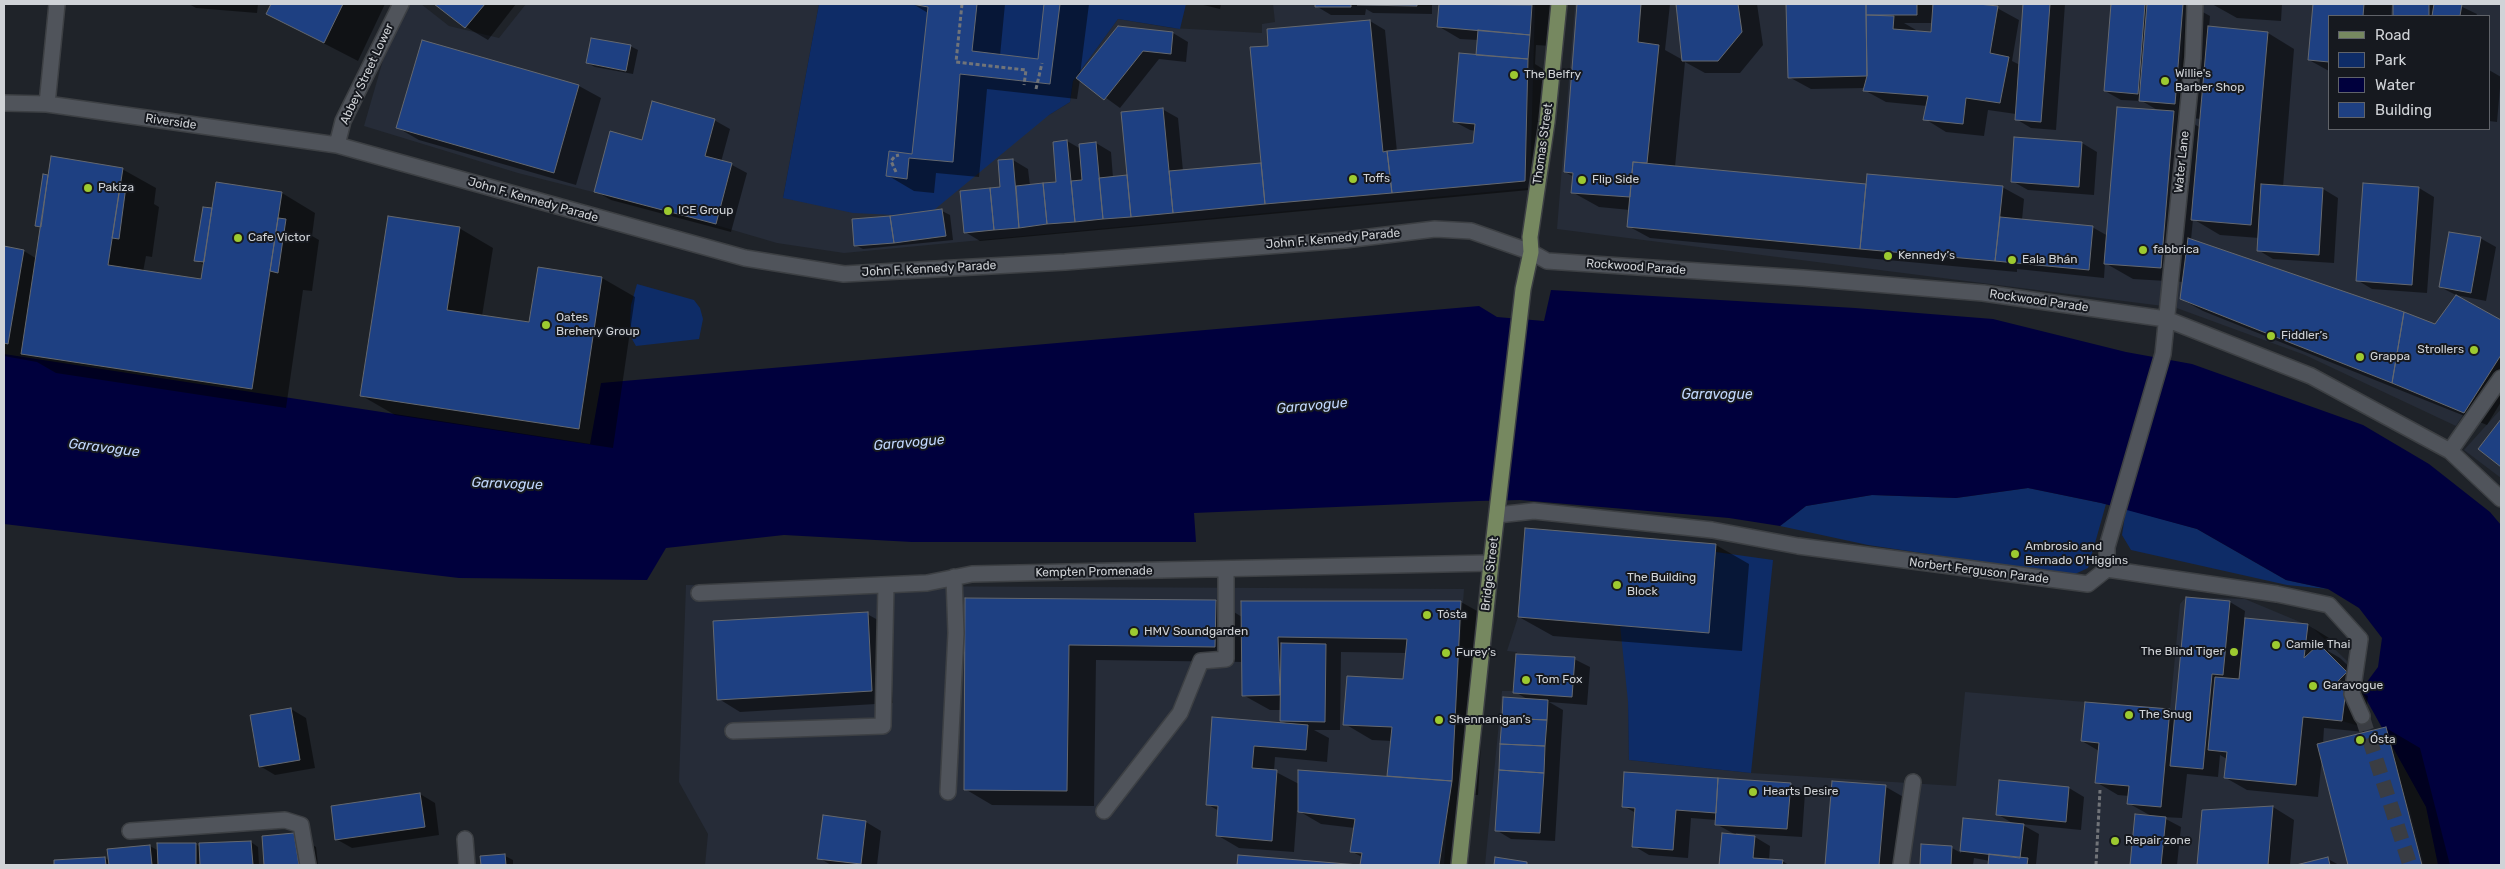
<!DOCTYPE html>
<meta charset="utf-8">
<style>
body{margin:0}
#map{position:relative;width:2505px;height:869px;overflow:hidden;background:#1f2329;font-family:Rubik,sans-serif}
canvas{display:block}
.frame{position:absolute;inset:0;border:5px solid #d0d3d7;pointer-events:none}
.legend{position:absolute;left:2328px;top:15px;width:162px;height:115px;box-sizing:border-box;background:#16191f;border:1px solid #606369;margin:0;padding:6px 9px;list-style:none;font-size:15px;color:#d0d3d7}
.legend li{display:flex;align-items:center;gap:10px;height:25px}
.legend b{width:25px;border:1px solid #606369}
</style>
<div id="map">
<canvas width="2505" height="869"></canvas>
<div class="frame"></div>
<ul class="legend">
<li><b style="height:6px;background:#768860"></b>Road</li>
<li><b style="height:14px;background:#0e2c67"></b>Park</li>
<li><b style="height:14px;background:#00003d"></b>Water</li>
<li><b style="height:14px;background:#1e4082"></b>Building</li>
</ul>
</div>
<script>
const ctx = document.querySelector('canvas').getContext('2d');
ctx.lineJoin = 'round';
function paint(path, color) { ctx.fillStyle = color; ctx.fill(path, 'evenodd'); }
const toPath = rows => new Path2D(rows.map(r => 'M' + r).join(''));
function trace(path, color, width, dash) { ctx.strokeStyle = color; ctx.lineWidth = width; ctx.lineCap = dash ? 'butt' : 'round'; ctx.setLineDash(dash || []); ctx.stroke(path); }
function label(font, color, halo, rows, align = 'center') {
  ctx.font = font + ' Rubik,sans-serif'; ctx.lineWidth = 4; ctx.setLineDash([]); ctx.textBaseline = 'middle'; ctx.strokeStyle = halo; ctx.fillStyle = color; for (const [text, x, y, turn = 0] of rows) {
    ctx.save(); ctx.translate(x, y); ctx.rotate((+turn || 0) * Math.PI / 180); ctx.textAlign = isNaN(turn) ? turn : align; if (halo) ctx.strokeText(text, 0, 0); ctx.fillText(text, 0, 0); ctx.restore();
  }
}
const built = toPath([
 [406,4,421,4,449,26,499,38,526,4,819,4,783,198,1049,115,1070,102,1073,81,1118,19,1172,28,1262,33,1262,24,1275,22,1273,4,1535,4,1530,188,844,253,777,243,668,211,518,173,364,126,383,60],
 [1575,4,2186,4,2163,306,1557,229],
 [2197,4,2501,4,2501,355,2456,426,2305,355,2174,307],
 [2329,16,2489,16,2489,129,2329,129],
 [2501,409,2501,478,2464,450],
 [1525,528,1716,544,1709,633,1628,701,1629,760,1751,773,1956,786,1965,692,2170,709,2180,604,2186,597,2245,599,2312,627,2347,661,2342,721,2380,732,2410,811,2424,865,1485,865,1502,691,1514,691,1517,652,1507,651,1518,617],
 [686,585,1464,589,1444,865,705,865,708,834,679,782]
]);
const green = toPath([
 [819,4,1186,4,1180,29,1118,19,1073,81,1070,102,1049,115,934,210,895,215,853,213,783,198],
 [637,284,694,300,700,308,703,319,699,339,636,346,632,339,630,322,631,305],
 [2028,488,2106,504,2088,568,2075,574,1982,562,1868,545,1780,526,1806,506,1872,495,1956,498],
 [2126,509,2197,529,2286,580,2328,589,2287,585,2131,550,2122,535],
 [1716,552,1773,560,1751,773,1629,760,1628,701,1620,625,1709,633]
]);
const water = toPath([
 [1551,290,1855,308,1993,319,2126,352,2192,364,2363,425,2429,464,2490,512,2501,525,2501,865,2438,865,2426,807,2361,690,2378,667,2382,638,2359,608,2328,589,2286,580,2197,529,2101,503,2028,488,1956,498,1872,495,1806,506,1780,526,1729,518,1520,500,1478,501,1194,513,1196,542,912,542,784,535,666,548,647,580,459,578,4,524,4,354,590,444,601,383,1479,306,1497,317,1544,321]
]);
const shadow = toPath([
 [189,4,258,4,257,13,196,8],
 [272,4,385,4,358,61,267,14],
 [436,4,516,4,488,40,466,27],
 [913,4,1005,4,1000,56,1039,60,1045,4,1089,4,1080,75,1173,33,1188,42,1186,62,1159,59,1120,108,1080,79,1077,99,987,89,979,177,936,173,934,193,914,191,887,175,913,155,928,13],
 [1199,4,1221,4,1220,9],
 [1316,4,1432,4,1432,14,1373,13,1366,9,1365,15,1331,15,1316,6],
 [1440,4,1555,4,1551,46,1536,45,1535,64,1543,69,1540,189,980,241,965,232,1002,188,1013,160,1028,169,1030,186,1058,183,1054,143,1067,141,1081,149,1096,143,1111,152,1113,178,1128,176,1162,109,1178,118,1183,171,1263,164,1270,47,1370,21,1385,30,1397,152,1475,145,1476,131,1470,130,1455,122,1482,56,1478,40,1460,39,1438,26],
 [1579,4,1670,4,1665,50,1683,60,1678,4,1757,4,1763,45,1740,73,1705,73,1685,62,1675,167,1867,186,2002,187,2024,199,2022,220,2092,227,2108,236,2159,111,2142,101,2121,100,2105,91,2112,4,2188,4,2210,16,2209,28,2268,33,2294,49,2283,187,2323,189,2338,198,2334,263,2273,259,2258,250,2259,238,2220,235,2193,219,2191,240,2436,326,2456,297,2501,321,2501,402,2487,425,2203,311,2181,299,2183,282,2133,279,2105,263,2104,278,2017,269,2017,272,1650,238,1628,226,1630,210,1599,207,1572,192,1574,177,1565,172],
 [2182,117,2201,119,2201,128],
 [1787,4,1932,4,1932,12,1934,12,1934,4,1969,4,1997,8,2019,20,2012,61,2020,65,2024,4,2065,4,2056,130,2031,128,2016,119,2016,114,1988,110,1984,136,1946,132,1925,119,1927,106,1886,102,1864,90,1865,88,1811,89,1789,77],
 [1904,23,1933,23,1932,33,1916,32,1916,30],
 [2212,4,2282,4,2281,21,2237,18],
 [2315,4,2392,4,2391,16,2329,16,2329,71,2309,60],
 [2395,4,2456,4,2477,14,2476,16,2394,16],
 [423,41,579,86,601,98,576,185,419,140,398,128],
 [630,46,638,50,633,74,595,67,587,63],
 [2489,70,2501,77,2497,122,2489,121],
 [714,120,730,129,721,162,732,165,747,173,731,232,611,200,595,191,643,141],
 [2015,138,2082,143,2097,152,2094,195,2028,190,2012,181],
 [122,169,156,188,154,204,159,207,152,257,146,256,143,272,202,281,204,265,196,260,213,210,217,183,282,193,315,213,312,236,319,240,312,291,303,290,286,408,56,373,37,362,4,356,4,248,24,251,37,259,42,229,36,225,44,175],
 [2419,188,2434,197,2427,293,2372,289,2357,280],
 [942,211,950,215,953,240,863,249,855,245],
 [459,228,493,248,482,316,530,324,539,268,602,278,635,297,613,448,395,415,362,396],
 [2480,238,2496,247,2486,301,2456,295,2440,287],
 [1716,545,1749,564,1742,651,1553,636,1519,617],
 [967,599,1216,601,1242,617,1461,602,1488,617,1478,795,1473,795,1463,865,1361,865,1362,857,1351,851,1355,828,1321,824,1297,810,1294,852,1239,848,1217,835,1219,811,1207,804,1214,719,1288,724,1282,721,1282,710,1270,710,1243,695,1243,662,1096,660,1094,806,992,805,965,789],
 [1341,652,1407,653,1404,680,1345,724,1372,740,1392,741,1388,778,1299,784,1274,771,1275,757,1327,762,1329,738,1314,730,1340,730],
 [2230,602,2245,611,2244,619,2308,625,2329,638,2328,651,2340,658,2368,685,2361,692,2368,696,2364,732,2324,728,2323,744,2386,728,2420,748,2450,865,2350,865,2322,757,2318,797,2247,790,2226,778,2227,759,2220,755,2218,777,2187,774,2182,818,2162,817,2181,827,2177,865,2131,865,2136,816,2153,817,2128,803,2129,796,2118,795,2096,782,2099,751,2082,741,2086,703,2170,710,2177,714],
 [867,614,889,626,893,703,740,712,719,699],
 [1574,659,1590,667,1587,705,1549,702,1563,710,1555,841,1511,839,1496,830,1529,700,1515,692],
 [291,709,306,718,315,768,275,775,260,766],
 [1833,782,1886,787,1907,799,1902,865,1826,865],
 [1790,784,1805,793,1802,837,1736,833,1736,835,1755,837,1770,846,1769,860,1782,861,1789,865,1720,865,1723,834,1736,835,1716,824,1716,820,1691,818,1688,858,1649,855,1634,846,1636,813,1623,806],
 [2069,788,2084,797,2081,830,2021,824,2039,834,2036,864,2037,865,1989,865,1990,861,1974,858,1973,865,1921,865,1922,845,1952,848,1961,853,1964,819,2014,824,1997,814],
 [420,794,435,803,439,835,352,848,336,839],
 [2273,807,2294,820,2290,865,2198,865,2203,811],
 [824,816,866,822,881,831,877,865,831,865,819,858],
 [294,834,316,847,318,865,265,865,263,837],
 [251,842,258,847,259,865,55,865,55,861,105,858,110,861,109,850,150,846,159,851,195,844,201,847],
 [505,856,513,860,513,865,482,865,481,857],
 [1239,856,1345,865,1238,865],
 [2328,859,2339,865,2301,865]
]);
const building = toPath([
 [271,4,343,4,324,43,266,14,271,4],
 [434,4,485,4,465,28,434,4],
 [912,4,977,4,972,51,1038,59,1044,4,1060,4,1050,84,960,74,953,162,909,158,907,179,886,176,889,151,912,154,928,7,912,4],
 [1315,4,1351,4,1351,7,1315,7,1315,4],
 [1357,4,1417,4,1417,6,1357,5,1357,4],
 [1439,4,1532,5,1530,35,1437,27,1439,4],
 [1577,4,1641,4,1638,42,1659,45,1647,163,1633,162,1630,197,1571,193,1573,173,1564,172,1577,4],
 [1676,4,1738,4,1742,32,1718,61,1682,61,1676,4],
 [1786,4,1866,4,1867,76,1788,78,1786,4],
 [1866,4,1917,4,1917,15,1866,15,1866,4],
 [1933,4,1978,4,1998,6,1990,53,2009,57,2000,103,1966,98,1963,124,1923,120,1928,96,1863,91,1867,76,1866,15,1894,16,1893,29,1931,32,1933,4],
 [2023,4,2050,4,2041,122,2015,120,2023,4],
 [2111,4,2145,4,2138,94,2104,91,2111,4],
 [2147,4,2183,4,2175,104,2139,101,2147,4],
 [2313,4,2364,4,2363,16,2329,16,2329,62,2308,60,2313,4],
 [2393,4,2429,4,2429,16,2393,16,2393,4],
 [2434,4,2462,4,2460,16,2432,16,2434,4],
 [1370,20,1383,152,1387,151,1392,193,1265,204,1250,47,1268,46,1267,29,1370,20],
 [1118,26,1173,32,1171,54,1143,51,1104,100,1076,78,1118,26],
 [2208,26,2268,32,2251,225,2191,220,2208,26],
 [1478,30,1530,35,1528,59,1476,55,1478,30],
 [591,38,631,45,626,71,586,63,591,38],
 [422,40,579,85,554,173,396,128,422,40],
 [1459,53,1528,59,1525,181,1392,193,1387,151,1473,143,1475,124,1453,122,1459,53],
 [652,101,715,119,705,156,732,163,716,224,594,192,610,131,642,140,652,101],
 [2117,107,2174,111,2161,268,2104,264,2117,107],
 [1163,108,1173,213,1131,217,1121,112,1163,108],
 [2014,137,2082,142,2079,187,2011,182,2014,137],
 [1067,140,1075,222,1047,224,1043,183,1056,182,1053,142,1067,140],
 [1096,142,1103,219,1075,222,1071,181,1082,180,1079,144,1096,142],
 [51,156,123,168,108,265,201,279,216,182,282,192,252,389,21,354,51,156],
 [1013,159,1019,228,994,230,990,188,1000,187,998,160,1013,159],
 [1633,162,1866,184,1860,249,1627,227,1633,162],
 [1261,163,1265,204,1173,213,1169,171,1261,163],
 [43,174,48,175,41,227,35,226,43,174],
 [1867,174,2003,186,1995,261,1860,249,1867,174],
 [1127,175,1131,217,1103,219,1099,178,1127,175],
 [1043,183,1047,224,1019,228,1016,186,1043,183],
 [2363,183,2419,187,2412,285,2356,281,2363,183],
 [2261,184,2323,188,2319,255,2257,251,2261,184],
 [120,186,126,186,119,239,112,238,120,186],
 [990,188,994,230,964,233,960,191,990,188],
 [203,207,212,208,204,262,194,261,203,207],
 [942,209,946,236,894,243,890,216,942,209],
 [388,216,460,227,447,310,529,322,538,267,602,277,579,429,360,396,388,216],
 [890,216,894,243,854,246,852,219,890,216],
 [2000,217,2093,226,2089,270,1995,261,2000,217],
 [278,218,286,219,278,273,270,271,278,218],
 [2449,232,2481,237,2471,293,2439,287,2449,232],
 [2188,238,2404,312,2392,383,2180,299,2188,238],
 [4,246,24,250,8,344,4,343,4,246],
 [2456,295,2501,320,2501,355,2464,413,2392,383,2404,312,2435,324,2456,295],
 [2501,419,2501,467,2478,449,2501,419],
 [1525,528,1716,544,1709,633,1518,617,1525,528],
 [2186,597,2230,601,2223,675,2212,674,2203,769,2170,766,2186,597],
 [965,598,1216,600,1215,647,1069,645,1067,791,964,790,965,598],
 [1241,601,1461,601,1452,781,1387,776,1392,727,1343,725,1347,676,1403,679,1407,639,1278,637,1280,695,1242,696,1241,601],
 [868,612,872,691,717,700,713,621,868,612],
 [2245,618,2308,624,2304,658,2319,644,2347,672,2338,681,2347,682,2342,721,2303,717,2296,785,2224,778,2227,752,2208,750,2215,677,2239,679,2245,618],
 [1281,643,1326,644,1325,722,1280,721,1281,643],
 [1516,654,1575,657,1572,697,1513,693,1516,654],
 [1503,697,1548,700,1547,720,1502,718,1503,697],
 [2085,702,2170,709,2161,807,2127,804,2129,786,2095,783,2099,743,2081,741,2085,702],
 [291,708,300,760,259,767,250,715,291,708],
 [1212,717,1308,725,1306,750,1254,746,1252,768,1277,770,1272,841,1216,836,1218,806,1206,805,1212,717],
 [1502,718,1547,720,1545,746,1500,744,1502,718],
 [2386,727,2422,865,2348,865,2317,744,2386,727],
 [1500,744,1545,746,1544,773,1499,770,1500,744],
 [1298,770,1452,781,1439,865,1360,865,1362,853,1350,852,1355,819,1298,812,1298,770],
 [1499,770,1544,773,1540,833,1495,831,1499,770],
 [1624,772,1718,778,1716,813,1676,810,1673,850,1632,847,1635,808,1622,807,1624,772],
 [1718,778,1791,783,1787,829,1715,825,1718,778],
 [1999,780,2069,787,2066,822,1996,815,1999,780],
 [1832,781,1886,785,1879,865,1825,865,1832,781],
 [420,793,425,827,335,840,331,806,420,793],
 [2273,806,2268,865,2197,865,2202,810,2273,806],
 [2135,814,2166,817,2161,865,2130,865,2135,814],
 [823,815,866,821,861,864,817,859,823,815],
 [1963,818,2024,824,2020,858,1960,851,1963,818],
 [294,833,299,865,264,865,262,836,294,833],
 [1722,833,1755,836,1753,858,1783,860,1782,865,1719,865,1722,833],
 [251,841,253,865,200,865,199,843,251,841],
 [157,843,196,843,196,865,158,865,157,843],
 [1921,844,1952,846,1951,865,1920,865,1921,844],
 [150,845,152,865,109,865,107,849,150,845],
 [505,854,506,865,481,865,480,856,505,854],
 [1989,854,2028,858,2027,865,1988,865,1989,854],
 [1238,855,1359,865,1237,865,1238,855],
 [105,857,106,865,54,865,54,860,105,857],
 [1495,857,1527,862,1527,865,1494,865,1495,857],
 [2328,857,2330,865,2296,865,2328,857]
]);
const minorTunnel = toPath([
 [2362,716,2410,865]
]);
const path = toPath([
 [962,4,956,62,1026,70,1024,85],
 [1036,89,1042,63],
 [896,172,891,161,895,156,899,155],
 [2096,865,2100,790]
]);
const minor = toPath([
 [4,103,47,104,337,145,745,258,844,274,1065,262,1345,240,1435,229,1471,231,1531,252,1547,261,1803,278,1983,293,2166,319,2311,376,2450,451,2501,499],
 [47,104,57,4],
 [337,145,343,121,401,4],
 [2450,451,2501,378],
 [1497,515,1534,511,1712,530,1798,546,2088,584,2107,569,2277,594,2329,605,2360,639,2352,694,2362,716],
 [2107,569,2107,547,2163,354,2193,58,2195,4],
 [699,593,927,583,972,574,1491,563],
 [733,731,883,726,886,585],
 [948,792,956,633,954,577],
 [1104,811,1180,713,1201,661,1226,659,1226,569],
 [130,831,285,820,301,825,308,865],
 [465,839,467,865],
 [1901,865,1913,782]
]);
const major = toPath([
 [1459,865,1491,563,1523,289,1531,252,1530,237,1547,122,1559,4]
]);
const markers = [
 [1514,75,5,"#9dca30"],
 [2165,81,5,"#9dca30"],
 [1353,179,5,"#9dca30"],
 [1582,180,5,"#9dca30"],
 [88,188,5,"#9dca30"],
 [668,211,5,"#9dca30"],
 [238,238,5,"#9dca30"],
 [2143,250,5,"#9dca30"],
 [1888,256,5,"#9dca30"],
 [2012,260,5,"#9dca30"],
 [546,325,5,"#9dca30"],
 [2271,336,5,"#9dca30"],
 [2474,350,5,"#9dca30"],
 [2360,357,5,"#9dca30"],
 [2015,554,5,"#9dca30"],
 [1617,585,5,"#9dca30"],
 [1427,615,5,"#9dca30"],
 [1134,632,5,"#9dca30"],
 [2276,645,5,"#9dca30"],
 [2234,652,5,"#9dca30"],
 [1446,653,5,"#9dca30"],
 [1526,680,5,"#9dca30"],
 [2313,686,5,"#9dca30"],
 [2129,715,5,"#9dca30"],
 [1439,720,5,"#9dca30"],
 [2360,740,5,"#9dca30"],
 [1753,792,5,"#9dca30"],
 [2115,841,5,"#9dca30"]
];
const streetNames = [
 ["Abbey Street Lower",367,74,-65],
 ["Riverside",171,122,8],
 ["Thomas Street",1543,144,-82],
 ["Water Lane",2182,162,-84],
 ["John F. Kennedy Parade",533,200,16],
 ["John F. Kennedy Parade",1333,239,-5],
 ["Rockwood Parade",1636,267,4],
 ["John F. Kennedy Parade",929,269,-3],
 ["Rockwood Parade",2039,301,8],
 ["Norbert Ferguson Parade",1979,571,7],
 ["Kempten Promenade",1094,572,-1],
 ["Bridge Street",1490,574,-83]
];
const poiNames = [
 ["Willie's",2175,74],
 ["Barber Shop",2175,88],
 ["The Belfry",1524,75],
 ["Toffs",1363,179],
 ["Flip Side",1592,180],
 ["Pakiza",98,188],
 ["ICE Group",678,211],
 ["Cafe Victor",248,238],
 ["fabbrica",2153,250],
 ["Kennedy’s",1898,256],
 ["Eala Bhán",2022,260],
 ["Oates",556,318],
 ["Breheny Group",556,332],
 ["Fiddler’s",2281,336],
 ["Strollers",2464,350,"right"],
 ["Grappa",2370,357],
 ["Ambrosio and",2025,547],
 ["Bernado O'Higgins",2025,561],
 ["The Building",1627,578],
 ["Block",1627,592],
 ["Tósta",1437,615],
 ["HMV Soundgarden",1144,632],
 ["Camile Thai",2286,645],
 ["The Blind Tiger",2224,652,"right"],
 ["Furey’s",1456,653],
 ["Tom Fox",1536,680],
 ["Garavogue",2323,686],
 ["The Snug",2139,715],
 ["Shennanigan’s",1449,720],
 ["Ósta",2370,740],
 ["Hearts Desire",1763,792],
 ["Repair zone",2125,841]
];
const waterNames = [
 ["Garavogue",1717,395],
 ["Garavogue",1312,406,-5],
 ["Garavogue",909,443,-5],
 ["Garavogue",104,448,7],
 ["Garavogue",507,484,2]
];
paint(built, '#262c38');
paint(green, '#0e2c67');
paint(water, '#00003d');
paint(shadow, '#0007');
paint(building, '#1e4082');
trace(building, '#64686f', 1);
trace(minorTunnel, '#3a3d43', 15, [15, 8]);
trace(minor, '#3d4044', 18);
trace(major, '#3d4044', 18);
trace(path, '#717479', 3, [4, 2.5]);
trace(minor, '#50545b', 15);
trace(major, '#768860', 15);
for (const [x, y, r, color] of markers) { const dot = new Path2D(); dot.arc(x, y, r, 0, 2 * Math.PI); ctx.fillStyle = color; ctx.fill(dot); trace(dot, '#16191f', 2); }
label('12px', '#d0d3d7', '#16191f', streetNames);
label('12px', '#d0d3d7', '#16191f', poiNames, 'left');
label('italic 14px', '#c1d7fd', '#16191f', waterNames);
</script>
